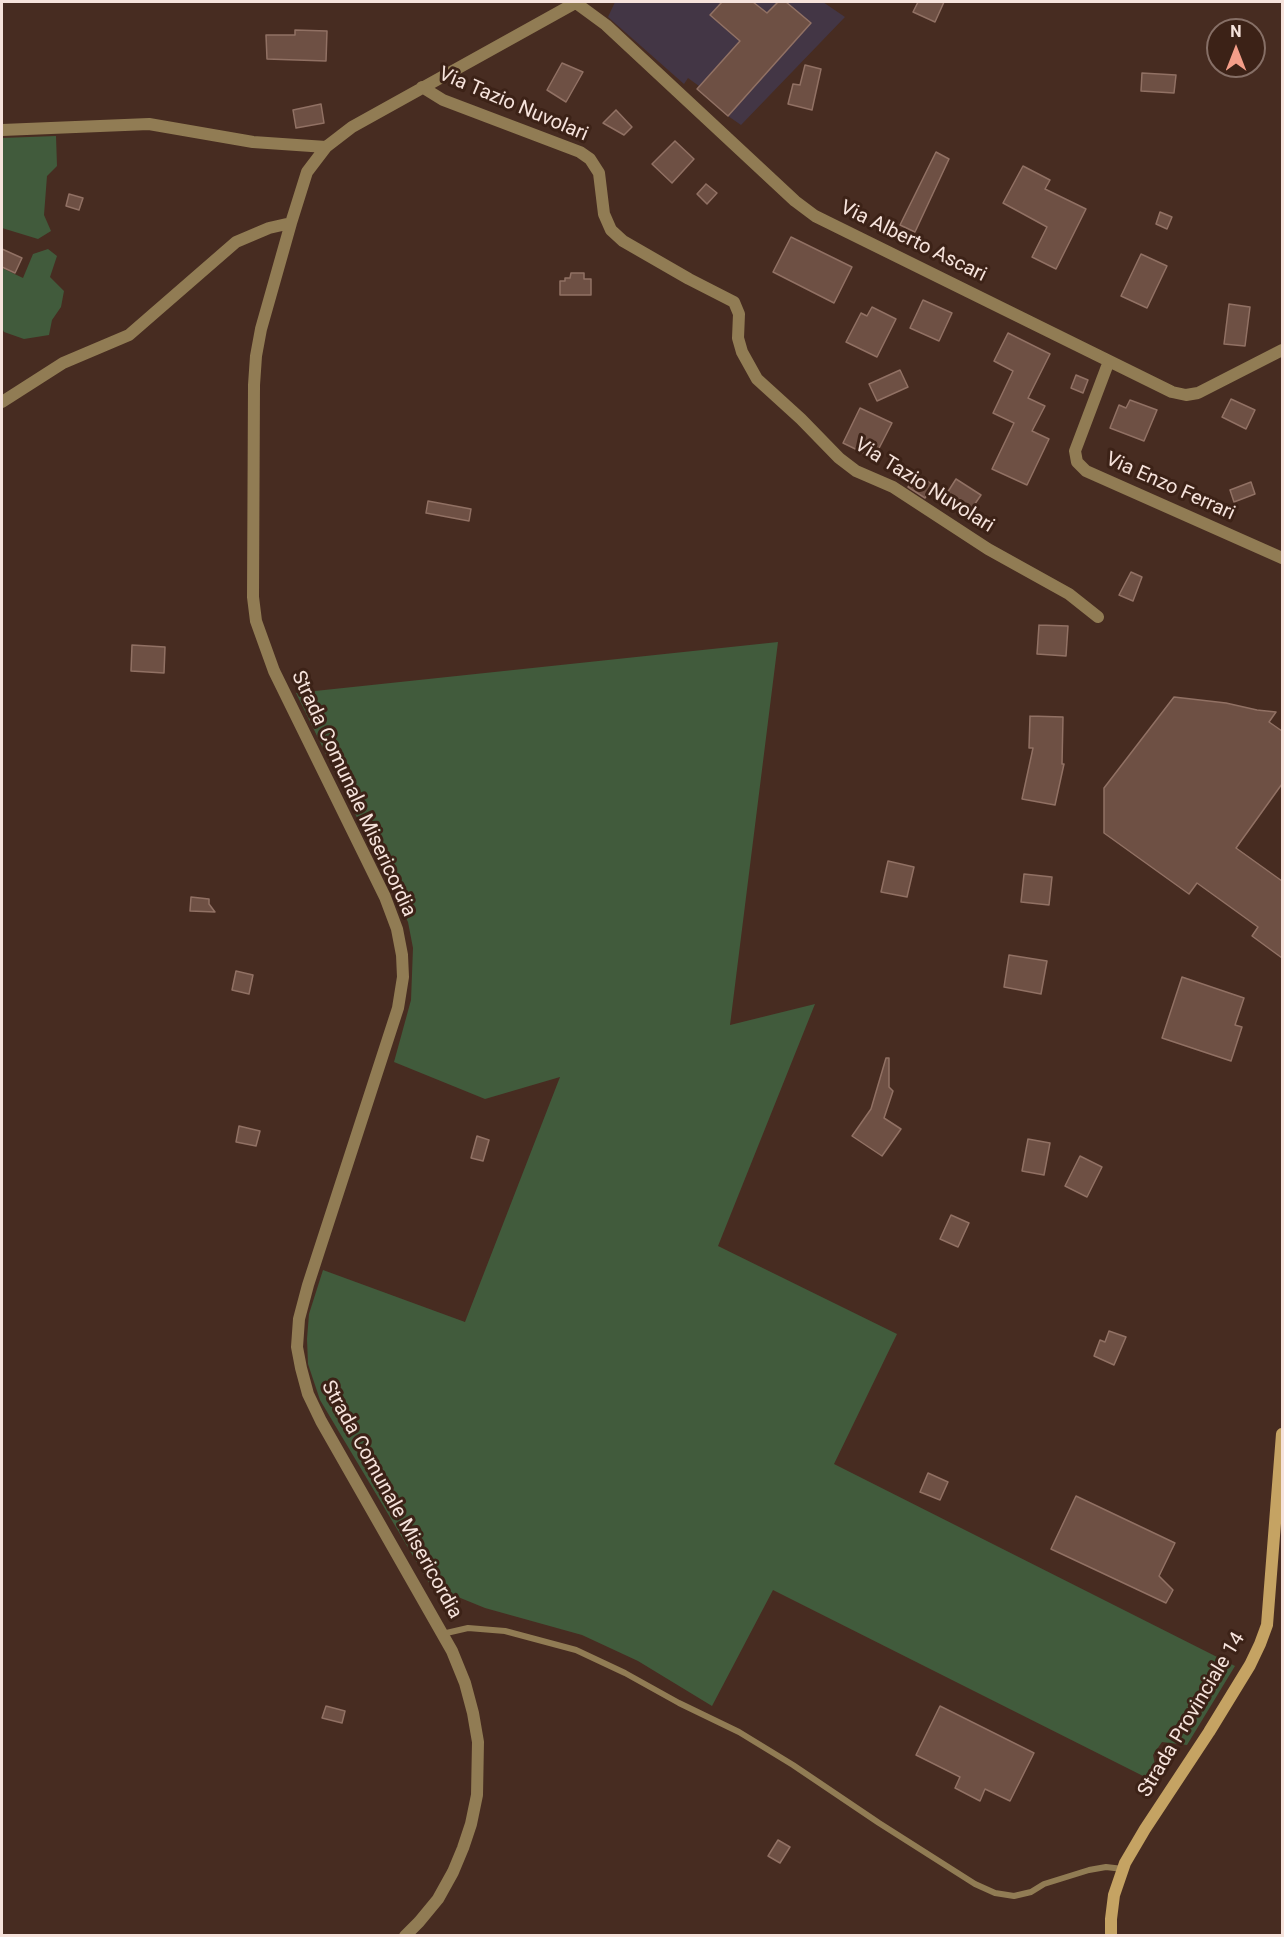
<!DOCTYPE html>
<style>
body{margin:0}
#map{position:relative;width:1284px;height:1937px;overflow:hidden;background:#472c21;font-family:Roboto,sans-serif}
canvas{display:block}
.frame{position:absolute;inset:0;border:3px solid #f6e3dc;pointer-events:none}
.north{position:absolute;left:1206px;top:18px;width:60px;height:60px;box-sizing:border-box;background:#3c2217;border:2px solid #866f66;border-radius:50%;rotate:0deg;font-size:16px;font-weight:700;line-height:24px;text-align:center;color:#f6e3dc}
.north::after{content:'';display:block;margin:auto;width:21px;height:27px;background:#f49e89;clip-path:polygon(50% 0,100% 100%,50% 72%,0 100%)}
</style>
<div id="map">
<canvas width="1284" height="1937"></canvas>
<div class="frame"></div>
<div class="north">N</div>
</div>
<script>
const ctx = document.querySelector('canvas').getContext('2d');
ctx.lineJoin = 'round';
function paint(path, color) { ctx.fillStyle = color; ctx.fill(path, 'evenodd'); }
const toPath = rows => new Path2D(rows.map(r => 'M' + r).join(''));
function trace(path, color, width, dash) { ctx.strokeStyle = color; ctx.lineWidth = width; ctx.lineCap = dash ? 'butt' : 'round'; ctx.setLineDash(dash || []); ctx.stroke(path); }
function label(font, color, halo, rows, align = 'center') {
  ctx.font = font + ' Roboto,sans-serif'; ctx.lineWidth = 6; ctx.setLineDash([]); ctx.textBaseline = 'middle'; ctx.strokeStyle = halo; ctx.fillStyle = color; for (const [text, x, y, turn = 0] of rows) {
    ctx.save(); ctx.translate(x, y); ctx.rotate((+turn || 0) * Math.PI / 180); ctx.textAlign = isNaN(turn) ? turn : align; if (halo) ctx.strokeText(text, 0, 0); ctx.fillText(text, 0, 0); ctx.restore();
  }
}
const industrial = toPath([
 [615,2,823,2,845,17,741,125,728,116,697,89,699,86,688,78,684,84,608,17]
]);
const green = toPath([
 [56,136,57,166,47,176,44,215,51,231,38,239,2,228,2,138],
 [48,249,57,256,50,277,64,291,61,307,52,320,49,335,24,339,4,332,2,328,2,268,23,278,33,254],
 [778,642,730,1025,815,1004,718,1246,897,1334,834,1464,1235,1666,1187,1745,1162,1742,1153,1755,1159,1784,773,1590,712,1706,638,1661,582,1635,485,1608,431,1586,320,1400,308,1364,307,1339,309,1314,323,1270,465,1322,560,1077,485,1099,394,1062,411,1000,413,948,408,922,296,693]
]);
const building = toPath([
 [722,2,753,2,767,13,778,2,786,2,811,23,728,116,697,89,740,41,710,15,722,2],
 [918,2,944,2,935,22,913,12,918,2],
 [295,30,327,31,326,61,267,59,266,35,295,35,295,30],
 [562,63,583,72,566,102,547,90,562,63],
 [805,65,821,69,812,110,788,104,793,84,800,85,805,65],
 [1142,73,1176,75,1174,93,1141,91,1142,73],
 [321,104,324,123,296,128,293,110,321,104],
 [616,110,632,127,624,135,603,123,616,110],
 [675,141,694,159,672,183,652,164,675,141],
 [936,152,949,159,915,232,900,225,936,152],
 [1023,166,1050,180,1045,189,1086,209,1056,269,1032,257,1047,227,1003,203,1023,166],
 [706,184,717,193,707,204,697,194,706,184],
 [69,194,83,198,79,210,66,206,69,194],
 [1160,212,1172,217,1167,229,1156,224,1160,212],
 [791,237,852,267,834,303,773,272,791,237],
 [2,249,22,258,15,273,2,267,2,249],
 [1141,254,1167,266,1147,308,1121,296,1141,254],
 [571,273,584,273,584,279,591,279,591,295,560,295,560,281,565,281,565,278,570,278,571,273],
 [923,300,952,313,939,341,910,328,923,300],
 [1229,304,1250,307,1245,346,1224,344,1229,304],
 [872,307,896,319,877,357,846,342,861,313,867,316,872,307],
 [1008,333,1050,354,1028,398,1045,406,1032,431,1049,439,1027,485,992,469,1014,423,993,413,1013,371,994,361,1008,333],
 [900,370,908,387,877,401,869,384,900,370],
 [1076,375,1088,380,1083,393,1071,388,1076,375],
 [1231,399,1255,410,1246,429,1222,417,1231,399],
 [1130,400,1157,410,1144,441,1110,428,1119,405,1126,408,1130,400],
 [860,408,892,423,874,458,843,443,860,408],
 [918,474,933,485,925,498,908,487,918,474],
 [956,479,981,495,966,517,942,501,956,479],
 [1251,482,1255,494,1234,502,1230,490,1251,482],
 [428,501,471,509,469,521,426,513,428,501],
 [1131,572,1142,577,1133,601,1119,595,1131,572],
 [1039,625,1068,626,1066,656,1037,654,1039,625],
 [132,645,165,647,164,673,131,671,132,645],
 [1174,697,1226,703,1257,710,1276,712,1269,722,1282,731,1282,784,1236,848,1282,881,1282,958,1252,936,1258,927,1197,883,1189,894,1104,833,1104,788,1174,697],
 [1030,716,1063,717,1062,764,1064,764,1055,805,1022,799,1033,748,1029,748,1030,716],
 [888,861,914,867,907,897,881,892,888,861],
 [1024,874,1052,877,1049,905,1021,902,1024,874],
 [191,897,209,899,209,904,215,912,190,911,191,897],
 [1009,955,1047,961,1041,994,1004,987,1009,955],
 [236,971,253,975,249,994,232,990,236,971],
 [1182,977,1244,998,1235,1025,1242,1027,1231,1061,1162,1038,1182,977],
 [886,1058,889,1058,889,1087,893,1091,884,1118,901,1129,882,1156,852,1136,871,1109,886,1058],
 [239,1126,260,1131,256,1146,236,1142,239,1126],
 [477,1136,489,1140,483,1161,471,1158,477,1136],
 [1028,1139,1050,1143,1044,1175,1022,1171,1028,1139],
 [1080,1156,1102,1167,1087,1197,1065,1186,1080,1156],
 [951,1215,969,1223,958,1247,940,1239,951,1215],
 [1109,1331,1126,1337,1114,1365,1094,1356,1100,1340,1105,1342,1109,1331],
 [928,1473,948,1482,940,1500,920,1492,928,1473],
 [1076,1496,1175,1543,1159,1576,1173,1590,1166,1603,1051,1549,1076,1496],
 [326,1706,345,1711,342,1723,322,1718,326,1706],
 [940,1706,1034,1753,1010,1801,985,1789,980,1801,955,1788,960,1777,916,1755,940,1706],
 [778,1840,790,1847,780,1863,768,1856,778,1840]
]);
const service = toPath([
 [442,1634,468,1628,505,1631,576,1650,625,1673,679,1703,739,1732,793,1765,879,1823,975,1884,995,1893,1014,1896,1031,1892,1044,1884,1089,1870,1106,1867,1123,1869]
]);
const minor = toPath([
 [576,3,606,25,795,201,815,216,1172,392,1186,395,1198,393,1282,350],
 [422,87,443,100,580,152,590,159,599,173,604,214,611,230,623,241,689,279,734,302,739,314,738,338,742,352,757,379,801,419,839,458,856,471,893,487,988,549,1069,594,1098,617],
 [2,130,149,124,253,142,326,147],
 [1109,361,1075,451,1077,462,1086,471,1282,558],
 [2,402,63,363,129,335,236,242,269,228,291,223],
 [405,1936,419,1922,438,1899,453,1872,463,1848,471,1824,477,1795,478,1742,473,1713,465,1683,452,1651,321,1421,308,1394,301,1368,297,1347,299,1319,308,1285,398,1008,403,977,402,955,397,929,385,897,274,671,256,621,253,597,254,385,256,356,261,329,291,223,307,172,326,147,352,127,577,2]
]);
const secondary = toPath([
 [1111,1936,1111,1919,1114,1895,1125,1863,1145,1829,1209,1732,1250,1665,1260,1644,1267,1625,1282,1434]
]);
const streetNames = [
 ["Via Tazio Nuvolari",513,105,23],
 ["Via Alberto Ascari",913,242,26],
 ["Via Tazio Nuvolari",924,486,32],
 ["Via Enzo Ferrari",1170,487,24],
 ["Strada Comunale Misericordia",353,794,65],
 ["Strada Comunale Misericordia",391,1500,61],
 ["Strada Provinciale 14",1192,1715,-59]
];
paint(industrial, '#433645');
paint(green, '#415b3c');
paint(building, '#6e5044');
trace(building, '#917164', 1.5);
trace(service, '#917c54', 6);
trace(minor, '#917c54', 12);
trace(secondary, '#c5a363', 12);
label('20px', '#f6e3dc', '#3c2217', streetNames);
</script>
